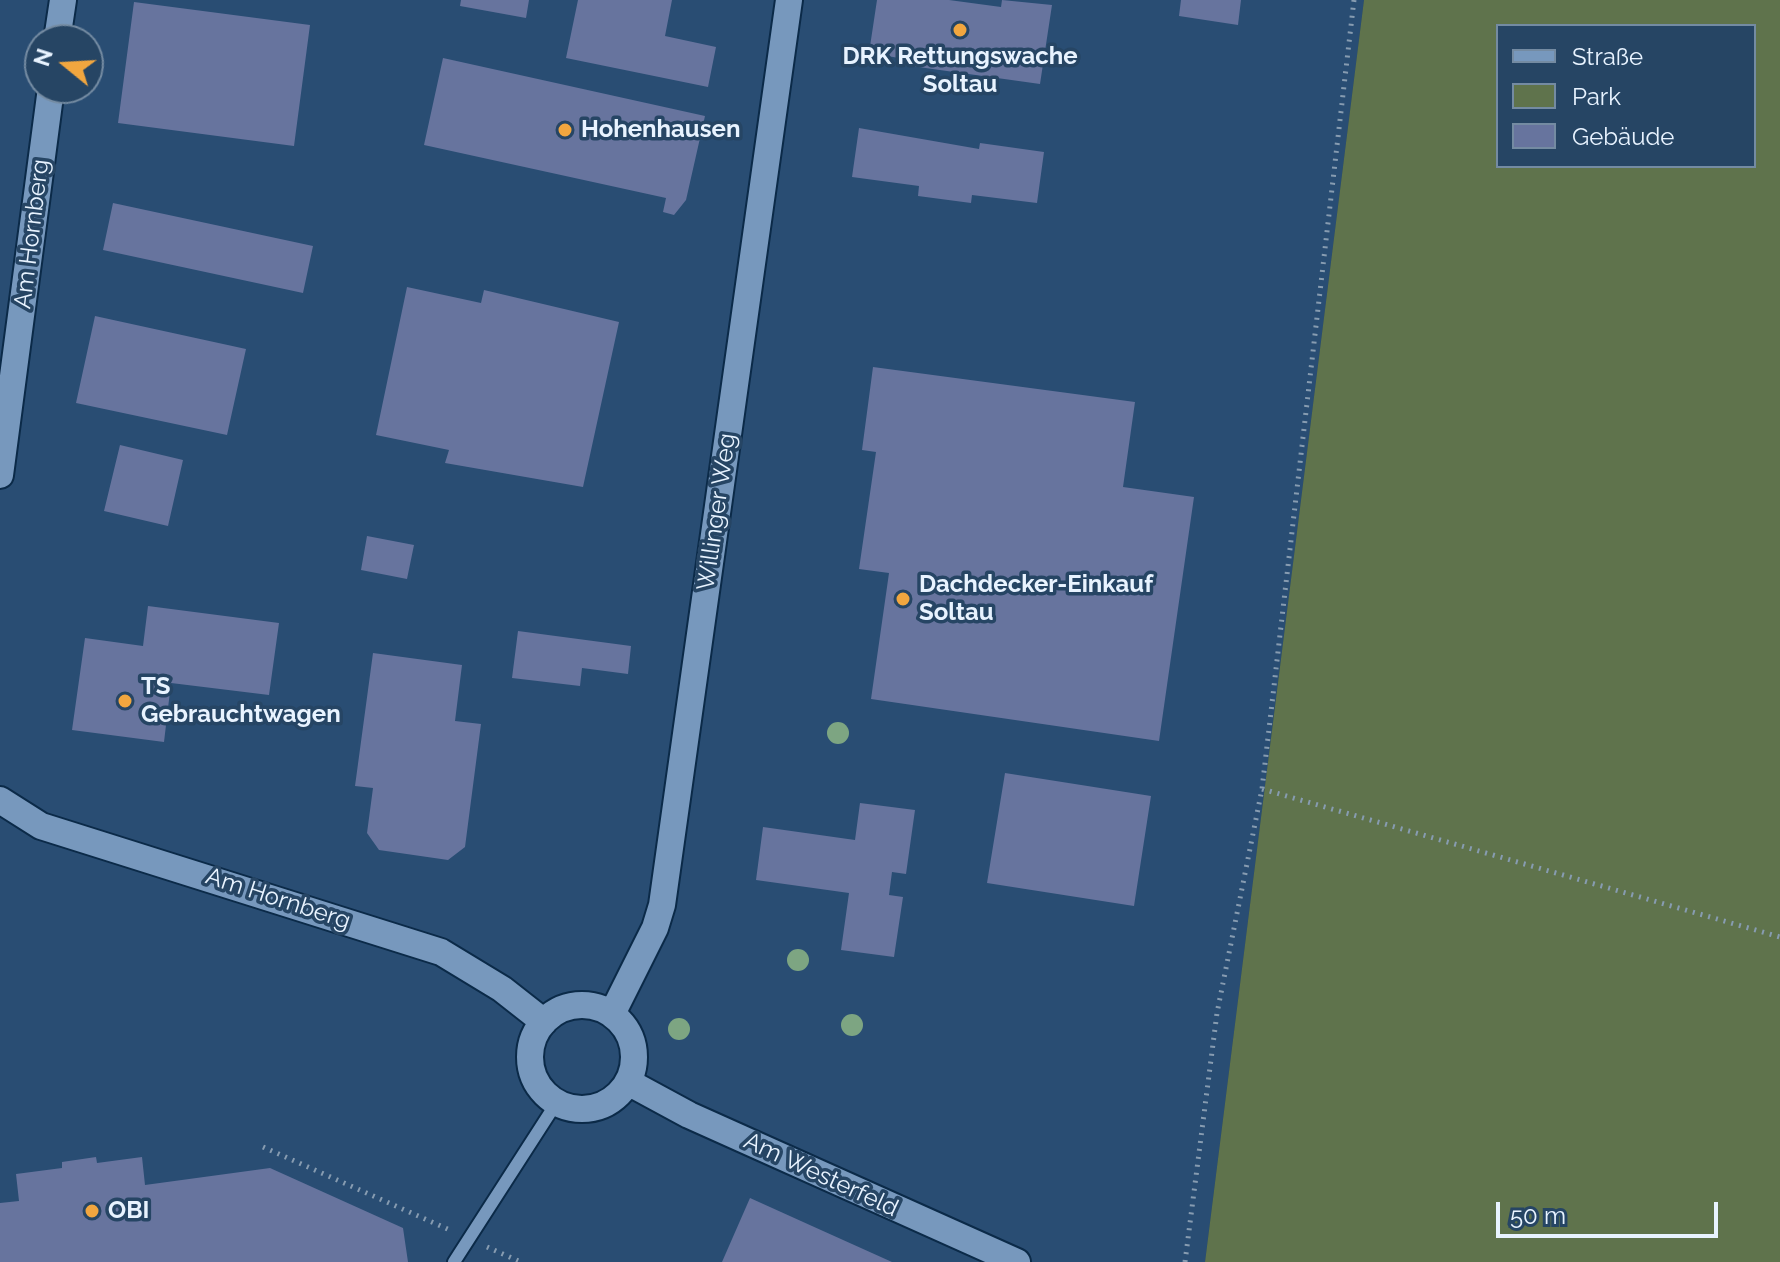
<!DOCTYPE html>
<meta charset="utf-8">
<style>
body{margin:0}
#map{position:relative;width:1780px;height:1262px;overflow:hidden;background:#264564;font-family:Raleway,sans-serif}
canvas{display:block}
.legend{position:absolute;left:1496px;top:24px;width:260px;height:144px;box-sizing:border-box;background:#264564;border:2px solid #748ba2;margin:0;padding:10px 14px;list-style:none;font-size:24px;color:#e8f3ff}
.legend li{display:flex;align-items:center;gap:16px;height:40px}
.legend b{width:40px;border:2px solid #748ba2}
.north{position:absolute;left:24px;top:24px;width:80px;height:80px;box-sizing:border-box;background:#264564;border:2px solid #748ba2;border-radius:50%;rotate:288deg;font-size:22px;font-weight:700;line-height:32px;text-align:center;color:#e8f3ff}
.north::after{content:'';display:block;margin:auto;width:28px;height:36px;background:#f1a63f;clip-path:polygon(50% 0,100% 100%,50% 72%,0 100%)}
.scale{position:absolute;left:1496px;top:1202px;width:222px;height:36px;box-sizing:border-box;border:4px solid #e8f3ff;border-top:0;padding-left:10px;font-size:24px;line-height:28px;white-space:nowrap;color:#e8f3ff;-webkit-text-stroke:6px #264564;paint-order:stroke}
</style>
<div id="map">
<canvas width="1780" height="1262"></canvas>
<ul class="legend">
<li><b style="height:10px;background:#7798bd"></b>Straße</li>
<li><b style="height:22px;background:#5f734c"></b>Park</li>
<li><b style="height:22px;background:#67749e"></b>Gebäude</li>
</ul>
<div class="north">N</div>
<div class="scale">50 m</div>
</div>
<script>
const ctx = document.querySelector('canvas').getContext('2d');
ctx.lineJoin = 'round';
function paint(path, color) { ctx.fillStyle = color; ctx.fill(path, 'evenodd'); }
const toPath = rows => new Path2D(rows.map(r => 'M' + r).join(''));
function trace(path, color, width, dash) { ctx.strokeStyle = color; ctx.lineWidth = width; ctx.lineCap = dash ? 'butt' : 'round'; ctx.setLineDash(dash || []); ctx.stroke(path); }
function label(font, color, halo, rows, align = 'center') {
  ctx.font = font + ' Raleway,sans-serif'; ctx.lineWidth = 7; ctx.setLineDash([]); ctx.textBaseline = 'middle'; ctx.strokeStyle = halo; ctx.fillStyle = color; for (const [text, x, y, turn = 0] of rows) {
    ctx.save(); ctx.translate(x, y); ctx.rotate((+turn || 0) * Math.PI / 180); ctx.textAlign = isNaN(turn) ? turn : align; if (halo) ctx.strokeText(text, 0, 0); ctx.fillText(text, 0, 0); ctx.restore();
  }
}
const built = toPath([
 [0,0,1364,0,1205,1262,0,1262],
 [40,40,88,40,88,88,40,88]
]);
const green = toPath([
 [1364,0,1780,0,1780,1262,1205,1262],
 [1498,26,1754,26,1754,166,1498,166]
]);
const building = toPath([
 [461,0,529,0,526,18,460,6],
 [578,0,672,0,665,36,716,47,708,87,566,58],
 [877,0,949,0,1001,7,1002,0,1052,5,1040,84,904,65,905,59,869,53],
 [1181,0,1241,0,1238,25,1179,16],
 [134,2,310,25,294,146,118,123],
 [443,58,705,116,686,200,674,215,663,212,666,198,424,145],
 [859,128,979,149,980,143,1044,152,1037,203,972,195,971,203,918,196,919,186,852,177],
 [113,203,313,246,303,293,103,250],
 [407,287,481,303,484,290,619,322,583,487,445,463,449,450,376,435],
 [95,316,246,349,227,435,76,403],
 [873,367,1135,402,1123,487,1194,497,1159,741,871,699,889,573,859,569,876,452,862,450],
 [120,445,183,460,168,526,104,511],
 [367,536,414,545,407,579,361,570],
 [148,606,279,623,269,695,171,683,164,742,72,730,85,638,143,646],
 [518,631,631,646,628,674,582,668,580,686,512,678],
 [373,653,462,665,455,721,481,724,465,847,448,860,379,850,367,833,373,788,355,786],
 [1005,773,1151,796,1134,906,987,883],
 [860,803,915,810,906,874,892,872,889,895,903,897,894,957,841,950,849,893,756,880,763,827,855,840],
 [96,1157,97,1163,142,1157,145,1185,270,1168,403,1228,408,1262,0,1262,0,1203,19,1201,16,1174,62,1168,62,1162],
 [750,1198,812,1226,892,1262,722,1262]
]);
const path = toPath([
 [1262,789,1780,937],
 [263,1147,452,1231],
 [487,1247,521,1262],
 [1185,1262,1217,1013,1262,789,1354,0]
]);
const service = toPath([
 [454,1262,557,1102]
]);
const minor = toPath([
 [57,40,63,0],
 [0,475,51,88],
 [0,800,41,826,441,952,502,989,544,1022],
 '530 1057a52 52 0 1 1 104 0a52 52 0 1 1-104 0Z',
 [612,1014,655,928,662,905,789,0],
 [628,1082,689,1115,1017,1262]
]);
const trees = [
 [838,733],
 [798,960],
 [852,1025],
 [679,1029]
];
const markers = [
 [960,30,8,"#f1a63f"],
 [565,130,8,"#f1a63f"],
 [903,599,8,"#f1a63f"],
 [125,701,8,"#f1a63f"],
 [92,1211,8,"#f1a63f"]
];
const poiNames = [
 ["DRK Rettungswache",960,57,"center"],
 ["Soltau",960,85,"center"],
 ["Hohenhausen",581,130],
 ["Dachdecker-Einkauf",919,585],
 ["Soltau",919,613],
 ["TS",141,687],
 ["Gebrauchtwagen",141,715],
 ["OBI",108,1211]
];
const streetNames = [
 ["Am Hornberg",32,234,-83],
 ["Willinger Weg",717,512,-82],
 ["Am Hornberg",278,899,18],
 ["Am Westerfeld",821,1175,25]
];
paint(built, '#294d73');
paint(green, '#5f734c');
paint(building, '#67749e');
trace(service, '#0b2a48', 16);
trace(minor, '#0b2a48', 30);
trace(path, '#879cb1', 5, [2, 6]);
trace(service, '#7798bd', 12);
trace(minor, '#7798bd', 26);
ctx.fillStyle = '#7da582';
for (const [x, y] of trees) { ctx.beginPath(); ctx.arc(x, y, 11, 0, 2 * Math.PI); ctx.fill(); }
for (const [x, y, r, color] of markers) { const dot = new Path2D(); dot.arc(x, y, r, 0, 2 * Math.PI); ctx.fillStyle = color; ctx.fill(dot); trace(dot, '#264564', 3); }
label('bold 24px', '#e8f3ff', '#264564', poiNames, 'left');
label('24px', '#e8f3ff', '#264564', streetNames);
</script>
